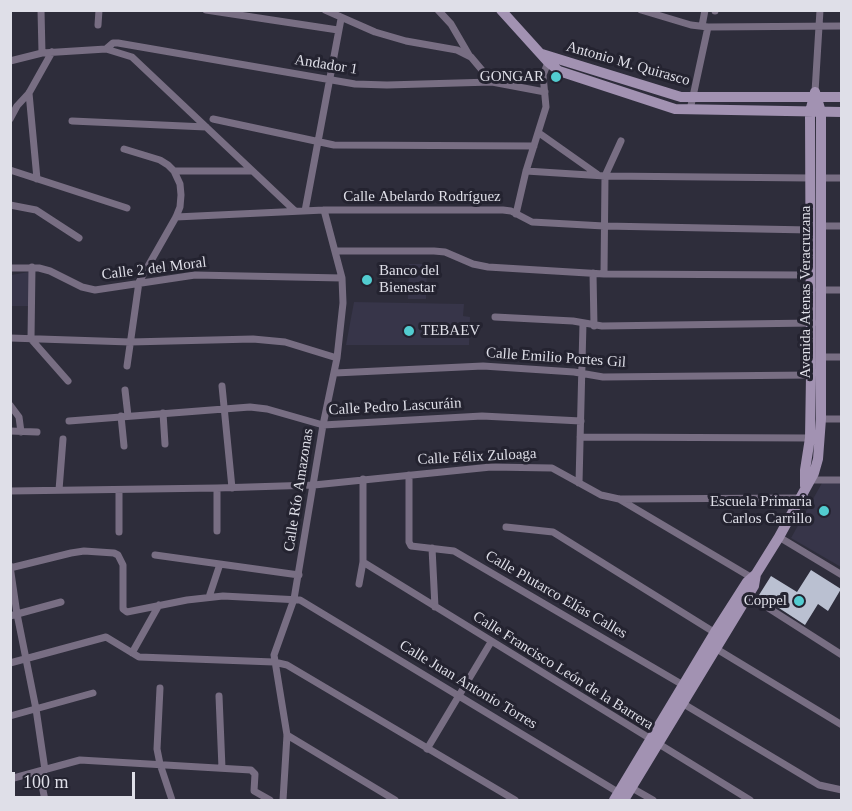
<!DOCTYPE html>
<meta charset="utf-8">
<style>
body{margin:0}
#map{position:relative;width:852px;height:811px;overflow:hidden;background:#2e2d3b;font-family:Georgia,serif}
canvas{display:block}
.frame{position:absolute;inset:0;border:12px solid #dfdfe8;pointer-events:none}
.scale{position:absolute;left:12px;top:772px;width:123px;height:27px;box-sizing:border-box;border:3px solid #dfdfe8;border-top:0;padding-left:8px;font-size:18px;line-height:21px;white-space:nowrap;color:#dfdfe8;-webkit-text-stroke:4px #242330;paint-order:stroke}
</style>
<div id="map">
<canvas width="852" height="811"></canvas>
<div class="frame"></div>
<div class="scale">100 m</div>
</div>
<script>
const ctx = document.querySelector('canvas').getContext('2d');
ctx.lineJoin = 'round';
function paint(path, color) { ctx.fillStyle = color; ctx.fill(path, 'evenodd'); }
const toPath = rows => new Path2D(rows.map(r => 'M' + r).join(''));
function trace(path, color, width, dash) { ctx.strokeStyle = color; ctx.lineWidth = width; ctx.lineCap = dash ? 'butt' : 'round'; ctx.setLineDash(dash || []); ctx.stroke(path); }
function label(font, color, halo, rows, align = 'center') {
  ctx.font = font + ' Georgia,serif'; ctx.lineWidth = 6; ctx.setLineDash([]); ctx.textBaseline = 'middle'; ctx.strokeStyle = halo; ctx.fillStyle = color; for (const [text, x, y, turn = 0] of rows) {
    ctx.save(); ctx.translate(x, y); ctx.rotate((+turn || 0) * Math.PI / 180); ctx.textAlign = isNaN(turn) ? turn : align; if (halo) ctx.strokeText(text, 0, 0); ctx.fillText(text, 0, 0); ctx.restore();
  }
}
const built = toPath([
 [409,264,427,264,426,299,408,299],
 [29,272,29,306,11,306,11,275],
 [354,302,464,304,463,316,470,317,469,345,346,345],
 [822,483,841,483,841,567,791,538]
]);
const building = toPath([
 [811,570,841,589,828,611,818,604,805,625,759,595,771,576,797,592]
]);
const minor = toPath([
 [41,10,42,53],
 [206,10,338,30],
 [325,10,375,32,406,41,457,50,471,57,492,82],
 [438,10,451,24,469,55],
 [641,10,691,25,708,27,842,26],
 [715,11,715,10],
 [98,25,99,10],
 [702,26,705,10],
 [106,49,113,43,118,43,355,84,387,85,492,82,545,92],
 [10,61,42,53,106,49,132,57,295,211],
 [815,92,820,10],
 [29,93,37,179],
 [690,110,708,27],
 [10,119,17,106,29,93,52,52],
 [213,119,334,145,534,146],
 [72,121,206,127],
 [539,133,597,174],
 [124,149,160,160,168,165,174,171,180,184,181,195,180,207,176,217,139,282,127,366],
 [10,170,127,208],
 [174,171,250,171],
 [526,171,605,176,810,178],
 [821,178,842,178],
 [10,205,36,210,79,238],
 [305,211,341,19],
 [516,214,526,171,546,107,543,75,549,60],
 [176,217,324,210,503,210,511,211,532,222,604,226,810,230],
 [822,226,842,226],
 [336,251,434,251,445,252,473,264,488,267,604,274,802,275],
 [32,267,31,339,68,381],
 [10,268,39,268,50,271,82,287,95,290,195,275,342,278],
 [593,273,594,326],
 [604,274,605,176,621,141],
 [819,290,842,290],
 [495,317,573,321,602,326,813,323],
 [10,338,130,342,253,339,285,342,337,358],
 [822,357,842,357],
 [335,373,483,366,574,372,603,377,811,375],
 [222,386,232,488],
 [125,390,128,416],
 [10,405,19,417,21,432],
 [163,413,165,444],
 [121,416,124,446],
 [821,419,842,419],
 [69,421,250,407,267,409,323,425,482,416,581,421],
 [10,431,37,432],
 [580,437,810,438],
 [409,475,409,542,411,546,454,551,683,685],
 [808,480,842,480],
 [579,483,583,323],
 [217,488,217,531],
 [59,490,63,439],
 [10,491,217,488,314,485,491,467,552,468,601,495,619,499,754,579],
 [620,499,800,498],
 [506,527,553,532,717,634],
 [119,532,119,490],
 [779,537,842,575],
 [432,548,435,607],
 [155,555,299,575],
 [363,562,750,800],
 [10,566,17,614,36,709,45,770],
 [10,568,71,553,84,551,114,553,118,555,123,565,123,609,127,612,187,600,223,596,300,600,621,794],
 [359,584,363,562,363,479],
 [748,595,842,655],
 [209,597,220,564],
 [10,616,61,602],
 [715,648,842,725],
 [132,653,159,605],
 [10,663,106,637,139,657,274,662,287,665,515,800],
 [160,688,157,749,160,764,172,800],
 [219,696,222,768],
 [682,703,819,785,842,790],
 [10,716,93,693],
 [287,735,395,800],
 [427,749,491,642],
 [39,771,45,800],
 [10,779,80,760,251,770,255,774,254,791,270,800],
 [632,788,653,800],
 [283,800,287,735,274,655,294,599,323,425,337,358,343,303,342,278,324,210]
]);
const secondary = toPath([
 [501,10,548,62,559,71,675,109,842,112],
 [542,54,681,97,842,97],
 [805,486,805,470,810,438,811,375,810,112,815,92],
 [614,800,715,632,747,582,756,574,779,537,814,473,818,459,821,419,821,112,815,92],
 [624,800,754,586,756,574]
]);
const markers = [
 [556,77,6,"#52ccd0"],
 [367,280,6,"#52ccd0"],
 [409,331,6,"#52ccd0"],
 [824,511,6,"#52ccd0"],
 [799,601,6,"#52ccd0"]
];
const streetNames = [
 ["Antonio M. Quirasco",628,64,16],
 ["Andador 1",326,65,9],
 ["Calle Abelardo Rodríguez",422,197],
 ["Calle 2 del Moral",154,269,-7],
 ["Avenida Atenas Veracruzana",806,292,-90],
 ["Calle Emilio Portes Gil",556,358,4],
 ["Calle Pedro Lascuráin",395,407,-3],
 ["Calle Félix Zuloaga",477,457,-3],
 ["Calle Río Amazonas",299,490,-81],
 ["Calle Plutarco Elías Calles",556,595,30],
 ["Calle Francisco León de la Barrera",563,671,32],
 ["Calle Juan Antonio Torres",468,685,31]
];
const poiNames = [
 ["GONGAR",544,77],
 ["Banco del",379,271,"left"],
 ["Bienestar",379,288,"left"],
 ["TEBAEV",421,331,"left"],
 ["Escuela Primaria",812,502],
 ["Carlos Carrillo",812,519],
 ["Coppel",787,601]
];
paint(built, '#373549');
paint(building, '#bac0d1');
trace(minor, '#786e83', 7);
trace(secondary, '#a292b2', 10);
for (const [x, y, r, color] of markers) { const dot = new Path2D(); dot.arc(x, y, r, 0, 2 * Math.PI); ctx.fillStyle = color; ctx.fill(dot); trace(dot, '#242330', 2); }
label('15px', '#dfdfe8', '#242330', streetNames);
label('15px', '#dfdfe8', '#242330', poiNames, 'right');
</script>
